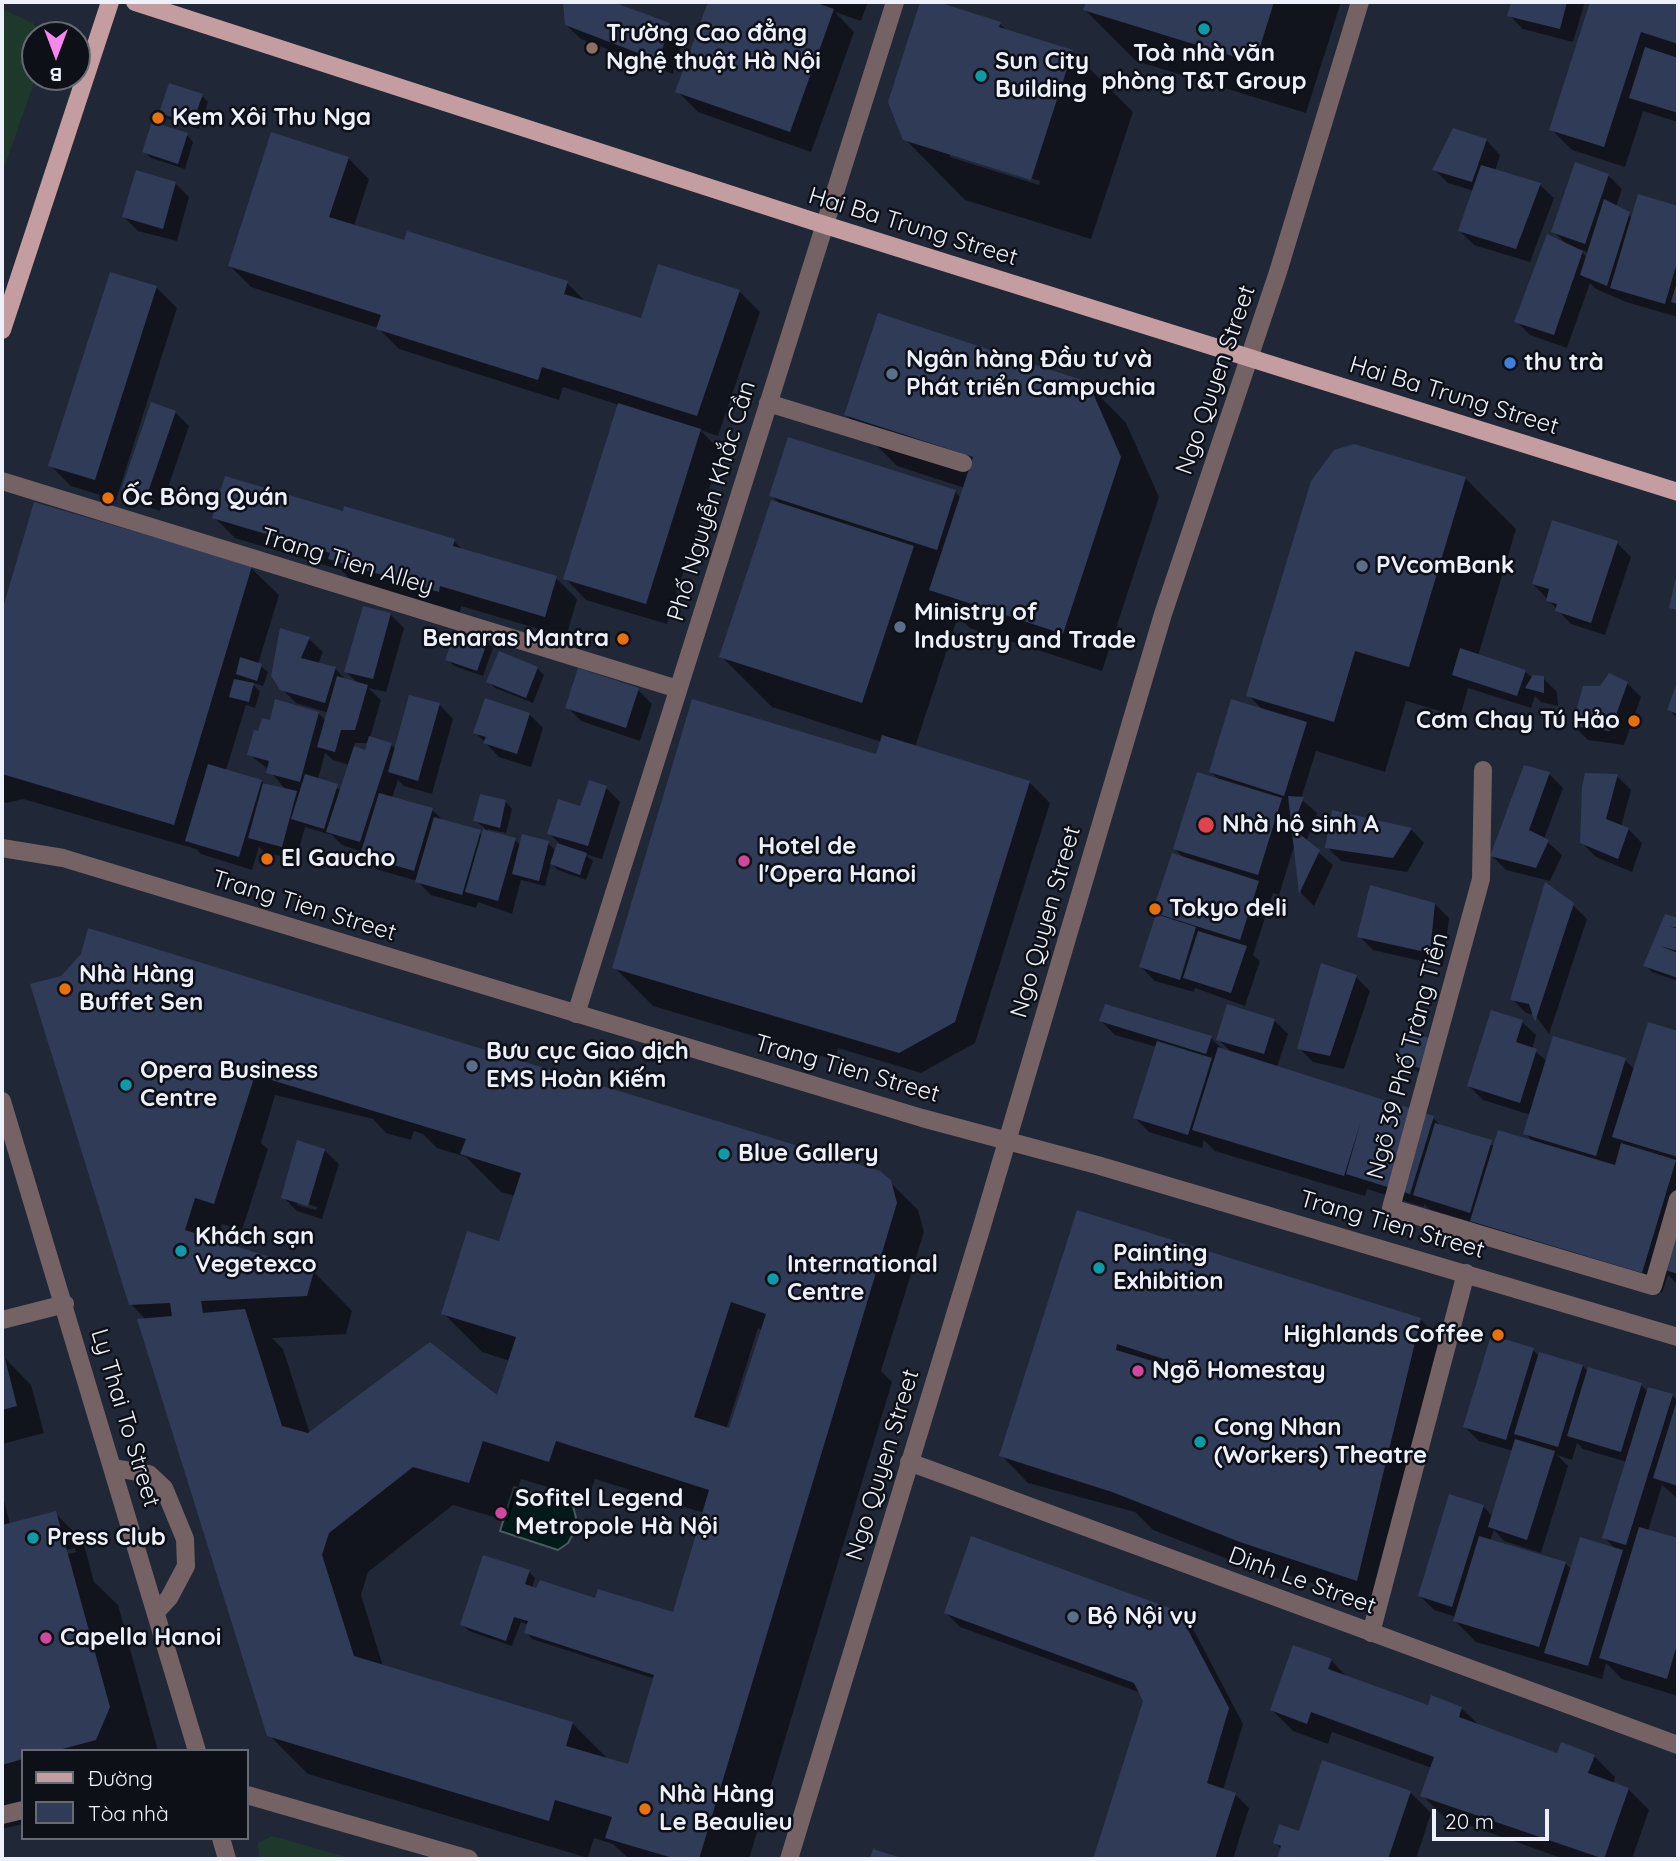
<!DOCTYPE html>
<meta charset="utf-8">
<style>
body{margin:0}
#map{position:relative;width:1680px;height:1861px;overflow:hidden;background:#202737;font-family:Quicksand,sans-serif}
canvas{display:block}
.frame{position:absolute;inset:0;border:4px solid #ecf1fc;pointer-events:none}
.legend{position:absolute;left:21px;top:1749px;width:228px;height:91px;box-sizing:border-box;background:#0d1017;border:2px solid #666a73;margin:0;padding:9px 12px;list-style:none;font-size:21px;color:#ecf1fc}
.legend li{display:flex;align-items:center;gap:14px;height:35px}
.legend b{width:35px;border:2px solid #666a73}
.north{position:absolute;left:21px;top:21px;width:70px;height:70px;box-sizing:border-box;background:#0d1017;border:2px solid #666a73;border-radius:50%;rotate:180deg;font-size:19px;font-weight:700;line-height:28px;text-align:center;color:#ecf1fc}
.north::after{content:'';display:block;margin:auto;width:24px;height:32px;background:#f688ed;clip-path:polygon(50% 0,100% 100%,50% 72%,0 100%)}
.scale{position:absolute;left:1432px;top:1809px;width:117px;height:32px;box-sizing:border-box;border:4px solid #ecf1fc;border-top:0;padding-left:9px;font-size:21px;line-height:24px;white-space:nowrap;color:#ecf1fc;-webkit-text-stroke:5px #0d1017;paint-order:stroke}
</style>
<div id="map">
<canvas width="1680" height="1861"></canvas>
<div class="frame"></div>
<ul class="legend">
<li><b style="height:9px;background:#c49da1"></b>Đường</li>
<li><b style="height:19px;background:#303b58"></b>Tòa nhà</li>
</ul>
<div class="north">B</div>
<div class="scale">20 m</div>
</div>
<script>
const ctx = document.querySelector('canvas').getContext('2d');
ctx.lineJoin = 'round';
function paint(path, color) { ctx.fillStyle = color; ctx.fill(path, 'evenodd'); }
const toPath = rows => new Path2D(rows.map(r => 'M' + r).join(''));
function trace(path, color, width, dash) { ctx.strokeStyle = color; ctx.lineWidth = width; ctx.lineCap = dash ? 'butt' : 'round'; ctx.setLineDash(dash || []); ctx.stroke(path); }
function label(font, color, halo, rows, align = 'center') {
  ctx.font = font + ' Quicksand,sans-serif'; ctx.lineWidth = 5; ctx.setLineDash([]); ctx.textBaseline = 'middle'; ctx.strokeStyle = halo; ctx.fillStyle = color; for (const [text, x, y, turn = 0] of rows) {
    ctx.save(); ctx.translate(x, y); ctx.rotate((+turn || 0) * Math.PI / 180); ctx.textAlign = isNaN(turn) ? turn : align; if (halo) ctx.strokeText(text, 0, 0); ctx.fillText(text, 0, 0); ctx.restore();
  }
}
const green = toPath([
 [2,9,33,23,40,35,35,35,36,77,2,174],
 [272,1836,283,1839,353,1859,259,1859,258,1843]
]);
const water = toPath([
 [514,1487,573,1506,576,1518,574,1532,568,1543,558,1550,500,1531,514,1487]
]);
const shadow = toPath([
 [565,2,608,2,669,24,683,38,673,74,581,39,566,25],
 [710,2,868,2,861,21,835,12,854,32,811,152,698,112,677,91],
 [922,2,932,2,1000,24,1008,31,1073,52,1133,112,1091,239,965,200,905,139,890,102],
 [950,153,1040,181,1039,185,950,157],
 [1088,2,1341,2,1306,113,1136,61,1085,10],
 [1513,2,1585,2,1573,42,1523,29,1509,15],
 [1592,2,1678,2,1678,122,1643,111,1625,167,1572,150,1551,129],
 [202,96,208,102,199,129,168,119,161,112],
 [1454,130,1487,141,1500,155,1495,171,1540,185,1554,198,1530,262,1474,245,1460,231,1474,191,1448,183,1435,170],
 [187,135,193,142,185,169,151,158,144,151],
 [348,158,369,179,354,226,405,242,567,283,587,303,642,320,739,291,760,312,718,436,700,430,721,451,667,624,586,600,565,578,619,405,563,387,559,400,399,349,378,328,251,287,230,266],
 [1608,175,1622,189,1616,207,1633,218,1639,196,1678,207,1678,317,1626,302,1596,289,1590,283,1567,348,1530,335,1516,321,1566,244,1553,231],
 [1579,249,1589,253,1588,258],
 [175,183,189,197,177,241,138,231,124,217],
 [156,287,177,308,116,500,71,486,50,465],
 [1087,383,1126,423,1159,497,1102,671,970,628,958,616,915,747,1029,782,1050,803,975,1043,921,1073,838,1048,835,1060,653,1006,614,967,877,757,882,742,772,707,721,656,780,504,771,495,955,492,961,498,965,488,897,466,846,415],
 [175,412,189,426,160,511,137,503,122,489],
 [137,493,155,499,153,503,137,497],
 [1465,478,1516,529,1478,656,1525,671,1533,679,1543,678,1557,692,1558,706,1541,702,1535,696,1531,708,1468,688,1460,717,1406,701,1385,772,1316,751,1301,799,1317,813,1306,842,1333,865,1314,906,1301,893,1295,843,1279,895,1273,893,1253,955,1260,961,1245,1006,1195,988,1194,992,1155,981,1141,967,1158,915,1154,911,1185,859,1175,849,1219,780,1211,772,1263,710,1248,695],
 [35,504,251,568,279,595,258,664,268,672,263,686,250,682,260,691,255,708,246,705,226,770,286,790,269,770,249,754,259,734,271,722,318,713,326,721,329,713,296,703,282,689,309,639,323,652,318,664,335,668,347,681,359,684,346,672,390,614,404,628,386,692,368,688,381,700,370,738,391,745,396,749,410,697,440,705,453,719,432,794,404,786,398,780,392,798,432,810,445,822,483,835,485,828,475,821,481,796,506,802,512,809,506,833,488,829,487,832,515,840,521,846,548,843,556,851,559,843,549,833,606,788,620,802,602,859,585,854,593,861,586,880,558,870,551,863,545,886,521,880,512,914,478,902,476,908,431,895,417,881,376,869,362,855,363,852,342,845,332,835,305,827,296,860,264,852,259,847,252,870,201,854,196,849,23,799,6,803,2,800,2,617],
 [355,743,368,743,366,752,354,748],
 [325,753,333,760,349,765,341,790,318,779],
 [344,513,454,541,464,551,556,578,577,599,566,637,461,606,460,612,351,580,341,570,235,538,214,517],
 [1617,543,1631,557,1605,635,1571,624,1533,584],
 [487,642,493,648,483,676,454,666,447,659],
 [537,668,544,675,533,703,495,688,488,681],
 [1627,683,1641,697,1624,745,1588,740,1574,726],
 [1678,685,1678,719,1669,709],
 [638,690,652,704,640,741,581,721,567,707],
 [529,714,543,728,531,767,499,757,475,732],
 [1549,774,1563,788,1544,839,1562,855,1550,881,1506,870,1492,856],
 [1617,776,1631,790,1621,827,1628,829,1642,843,1632,872,1596,857,1582,843],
 [1411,829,1424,843,1407,872,1341,861,1327,847],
 [1435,904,1449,918,1443,966,1373,950,1359,936],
 [1573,905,1587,919,1549,1034,1535,1015,1526,1013,1512,999],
 [1666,917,1678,920,1678,981,1652,972,1646,966],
 [1356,977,1370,991,1344,1069,1313,1062,1299,1048],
 [32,985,890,1182,918,1210,924,1232,881,1371,892,1382,749,1859,629,1859,613,1844,594,1838,588,1858,308,1774,269,1735,146,1320,131,1304],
 [275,1095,373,1119,386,1133,411,1140,414,1131,423,1134,437,1148,466,1157,501,1192,515,1196,500,1243,443,1313,482,1352,510,1361,498,1398,310,1434,283,1349,272,1338,346,1334,352,1311,314,1272,217,1242,222,1224,242,1230,268,1149,261,1143],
 [758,1328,762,1330,729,1431,726,1430],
 [521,1479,588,1499,595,1479,704,1513,674,1614,532,1588,535,1578,529,1572,462,1625,469,1631,512,1646,521,1622,529,1625,526,1632,532,1639,655,1679,629,1766,609,1760,572,1723,383,1666,361,1595,368,1572,453,1505,508,1521],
 [1274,1020,1288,1034,1277,1067,1433,1118,1442,1127,1495,1146,1534,1143,1525,1133,1531,1115,1483,1100,1469,1086,1522,1022,1536,1035,1532,1049,1547,1061,1625,1060,1635,1070,1649,1024,1678,1033,1678,1285,1668,1275,1662,1293,1493,1241,1475,1223,1429,1209,1424,1204,1424,1207,1367,1189,1365,1196,1215,1151,1204,1140,1202,1148,1149,1132,1135,1118,1157,1047,1115,1035,1101,1021,1211,1038,1224,1051,1233,1054,1218,1039],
 [1407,1033,1432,1076,1404,1067,1398,1061],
 [325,1151,339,1164,322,1219,297,1211,283,1197],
 [297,1201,317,1207,316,1210,297,1205],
 [1078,1212,1420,1319,1448,1347,1384,1607,1281,1573,1279,1579,1153,1530,1135,1512,1028,1483,1001,1455],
 [1533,1350,1539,1356,1583,1366,1588,1372,1641,1385,1648,1392,1672,1395,1678,1401,1678,1499,1662,1485,1648,1531,1678,1540,1678,1696,1622,1679,1606,1663,1602,1679,1476,1642,1455,1621,1456,1617,1434,1610,1420,1596,1483,1506,1493,1517,1513,1451,1479,1441,1465,1427],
 [1577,1443,1583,1449,1627,1462,1604,1537,1616,1550,1572,1570,1565,1563,1490,1541,1494,1530,1504,1541,1541,1553,1568,1466,1557,1455,1572,1460],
 [4,1357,31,1385,44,1433,2,1444],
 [2,1492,10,1524,55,1513,83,1541,94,1582,118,1605,158,1751,23,1751,23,1824,2,1829,2,1571,76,1552,75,1548,2,1567],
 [946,1613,1177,1613,1192,1627,1243,1724,1223,1790,1235,1794,1249,1808,1233,1859,1095,1859,1145,1701,1141,1693,960,1627],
 [1331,1660,1348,1678,1429,1707,1461,1708,1480,1726,1558,1755,1594,1756,1615,1777,1613,1784,1628,1789,1649,1810,1632,1859,1564,1859,1443,1816,1422,1795,1432,1768,1332,1732,1328,1744,1293,1731,1272,1710],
 [1410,1792,1431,1813,1416,1859,1279,1859,1282,1850,1275,1843]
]);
const building = toPath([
 [563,2,613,2,670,23,659,61,565,25],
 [708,2,814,2,834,9,790,132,675,92],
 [920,2,938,2,1001,22,999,27,1073,50,1031,180,903,140,888,102],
 [1086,2,1274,2,1255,63,1083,10],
 [1511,2,1567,2,1560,29,1507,16],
 [1590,2,1678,2,1678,44,1641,32,1604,147,1549,130],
 [1645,47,1678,58,1678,113,1629,98],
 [169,83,203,94,192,124,159,113],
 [152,122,188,133,178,164,142,152],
 [1453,128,1487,139,1472,182,1432,170],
 [271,132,349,157,329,217,404,240,407,231,568,281,564,294,641,318,658,264,740,290,697,416,542,367,538,380,376,329,381,315,228,266],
 [1575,162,1609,174,1585,244,1551,232],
 [1481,165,1541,183,1516,249,1458,231],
 [136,170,176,182,163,229,122,217],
 [1638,194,1678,206,1678,259,1665,304,1610,288],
 [1604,199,1630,212,1607,286,1580,275],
 [1547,234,1583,251,1554,335,1514,322],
 [110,272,157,286,95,480,48,466],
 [1678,279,1678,304,1671,302],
 [878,313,1088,382,1121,457,1063,634,929,590,973,457,844,415],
 [151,402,176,411,146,498,121,490],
 [618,403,701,429,646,604,563,579],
 [788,437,956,490,937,550,769,496],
 [1354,444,1466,477,1409,667,1355,651,1334,722,1246,696,1311,481,1334,450],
 [225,476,343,511,344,506,455,539,453,546,557,576,545,617,440,586,439,592,328,559,330,553,212,518],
 [771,500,914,546,862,703,719,657],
 [34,502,252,566,174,825,2,774,2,611],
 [1552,520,1618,541,1591,623,1555,611,1557,604,1546,601,1549,589,1532,584],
 [1677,572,1678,572,1678,610,1669,608],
 [363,606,391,613,373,679,344,672],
 [280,628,310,637,301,658,336,667,325,703,280,690,271,676],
 [456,629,488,640,477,671,445,660],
 [1460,648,1526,670,1517,696,1452,675],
 [499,651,538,667,526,698,486,682],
 [240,657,262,664,257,681,236,674],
 [578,668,639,688,626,728,565,708],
 [1609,673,1628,682,1610,731,1572,726,1583,686,1600,686],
 [1533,675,1544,676,1544,693,1525,688],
 [337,676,368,685,355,730,341,730,335,752,317,747],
 [234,679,254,683,249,702,229,697],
 [1678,680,1678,714,1667,710],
 [409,695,440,703,418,781,388,772],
 [485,698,530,713,517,754,483,743,486,737,473,733],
 [275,699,319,712,300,782,266,773,269,761,247,755,254,730,258,731,262,718,270,720],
 [692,699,876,754,882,735,1030,781,955,1022,899,1053,612,968],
 [1231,699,1307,722,1284,796,1209,772],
 [369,736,392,743,360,842,326,832,354,746,365,750],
 [208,764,262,780,239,857,185,841],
 [1524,765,1550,772,1529,830,1549,840,1536,868,1490,856],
 [1197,772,1282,798,1258,875,1173,849],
 [1585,773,1618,774,1606,819,1629,828,1618,859,1580,843,1582,787],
 [305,774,338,784,324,829,291,819],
 [589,780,607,786,588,846,547,834,558,799,580,806],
 [263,783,297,791,282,847,248,838],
 [379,793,433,808,414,871,360,855],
 [480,794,506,800,500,828,473,821],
 [1288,796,1304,797,1292,828,1320,850,1299,894],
 [1332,810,1412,828,1393,858,1325,848],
 [434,817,481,830,462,895,415,882],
 [483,829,516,838,498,901,465,892],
 [522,834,549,841,539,881,512,874],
 [557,843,587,853,580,875,550,864],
 [1172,853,1259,881,1240,940,1152,912],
 [1545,882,1574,903,1535,1022,1529,1004,1510,1000],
 [1370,885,1435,903,1430,953,1357,937],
 [1156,914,1196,927,1180,980,1139,967],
 [1665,914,1678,918,1678,928,1669,926,1678,929,1678,951,1660,946,1678,953,1678,978,1643,966],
 [88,928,880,1171,891,1180,897,1203,699,1859,676,1859,605,1838,612,1817,555,1800,549,1821,267,1736,137,1319,172,1316,170,1303,129,1305,30,984,61,976,81,954],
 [255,1075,466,1139,460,1154,521,1173,499,1241,467,1231,441,1314,516,1337,497,1395,430,1342,308,1433,282,1426,245,1309,203,1313,201,1301,307,1296,314,1271,185,1230,195,1198,214,1204],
 [731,1302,766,1314,729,1428,694,1417],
 [483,1441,549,1462,556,1441,709,1490,673,1612,598,1589,595,1598,540,1580,536,1588,525,1584,530,1570,483,1555,460,1625,506,1641,514,1617,528,1621,524,1633,654,1675,628,1764,566,1746,573,1722,354,1656,322,1555,329,1533,413,1467,469,1483],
 [1198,931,1247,946,1231,993,1183,978],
 [1321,963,1357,975,1330,1056,1297,1049],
 [1105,1004,1212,1036,1206,1054,1099,1021],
 [1227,1004,1275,1019,1264,1054,1216,1040],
 [1491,1010,1523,1020,1516,1042,1537,1049,1520,1103,1467,1086],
 [1648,1022,1678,1031,1678,1157,1612,1137],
 [1406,1030,1435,1040,1426,1070,1396,1061],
 [1553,1036,1626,1058,1596,1156,1523,1134],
 [1157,1041,1212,1058,1188,1135,1133,1118],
 [1218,1047,1434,1116,1410,1194,1346,1174,1361,1121,1344,1176,1192,1130],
 [1435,1123,1492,1140,1470,1213,1413,1195],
 [1498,1130,1615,1165,1621,1143,1676,1160,1642,1273,1470,1221],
 [297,1140,325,1149,308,1206,281,1198],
 [1678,1207,1678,1274,1659,1268],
 [1077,1210,1421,1318,1357,1581,1240,1542,1112,1492,999,1456],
 [1117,1344,1170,1361,1169,1366,1116,1350],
 [1491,1335,1534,1348,1506,1440,1463,1427],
 [1539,1352,1583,1365,1558,1447,1514,1434],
 [4,1355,17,1406,2,1410,2,1356],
 [1588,1367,1642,1383,1621,1452,1567,1436],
 [1648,1387,1673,1394,1626,1545,1602,1538],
 [1678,1397,1678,1486,1653,1478],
 [1515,1439,1555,1451,1527,1540,1488,1527],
 [1449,1494,1484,1505,1452,1607,1418,1596],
 [56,1511,110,1707,96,1740,55,1751,23,1751,23,1759,2,1765,2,1525],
 [1639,1527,1678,1538,1678,1641,1667,1679,1599,1658],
 [971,1536,1178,1611,1229,1708,1207,1783,1236,1793,1215,1859,1093,1859,1143,1701,1134,1683,944,1613],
 [1479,1536,1566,1562,1539,1647,1453,1621],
 [1580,1537,1623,1550,1588,1666,1544,1653],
 [1293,1645,1332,1659,1328,1669,1428,1705,1431,1695,1462,1707,1459,1717,1557,1753,1561,1742,1595,1755,1588,1773,1629,1788,1604,1859,1420,1796,1434,1757,1311,1712,1307,1724,1270,1710],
 [1322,1760,1411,1791,1388,1859,1277,1859,1281,1846,1273,1843,1279,1824,1299,1831],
 [873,1849,905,1859,870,1859]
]);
const minor = toPath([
 [768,403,963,463],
 [2,481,678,689],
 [1483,770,1481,879,1391,1208,1653,1286,1678,1199],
 [2,848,63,858,922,1118,1097,1165,1678,1337],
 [576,1014,895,2],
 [2,1101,197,1751],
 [2,1320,65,1304],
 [909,1462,1678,1745],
 [114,1468,149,1474,164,1488,185,1539,186,1566,169,1598,157,1611],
 [1371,1633,1466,1273],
 [247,1795,469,1859],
 [2,1815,23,1810],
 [221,1838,227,1859],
 [789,1859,982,1226,1163,614,1278,272,1360,2]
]);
const major = toPath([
 [135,2,825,225,1678,492],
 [2,330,110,2]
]);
const markers = [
 [1204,29,7,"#0f9aa8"],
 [592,48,7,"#8d6e63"],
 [981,76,7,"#0f9aa8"],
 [158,118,7,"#e8710a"],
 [1510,363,7,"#3f7fe0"],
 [892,374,7,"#5c6f8a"],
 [108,498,7,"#e8710a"],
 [1362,566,7,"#5c6f8a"],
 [900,627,7,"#5c6f8a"],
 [623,639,7,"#e8710a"],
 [1634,721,7,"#e8710a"],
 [1206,825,9,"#e0444e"],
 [267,859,7,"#e8710a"],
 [744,861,7,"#d1479c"],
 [1155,909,7,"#e8710a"],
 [65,989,7,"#e8710a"],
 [472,1066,7,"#5c6f8a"],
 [126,1085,7,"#0f9aa8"],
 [724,1154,7,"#0f9aa8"],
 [181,1251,7,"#0f9aa8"],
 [1099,1268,7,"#0f9aa8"],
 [773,1279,7,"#0f9aa8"],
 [1498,1335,7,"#e8710a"],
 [1138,1371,7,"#d1479c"],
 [1200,1442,7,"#0f9aa8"],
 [501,1513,7,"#d1479c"],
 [33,1538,7,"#0f9aa8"],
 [1073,1617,7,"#5c6f8a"],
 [46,1638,7,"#d1479c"],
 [645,1809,7,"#e8710a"]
];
const poiNames = [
 ["Trường Cao đẳng",606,34],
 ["Nghệ thuật Hà Nội",606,62],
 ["Toà nhà văn",1204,54,"center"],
 ["phòng T&T Group",1204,82,"center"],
 ["Sun City",995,62],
 ["Building",995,90],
 ["Kem Xôi Thu Nga",172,118],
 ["Ngân hàng Đầu tư và",906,360],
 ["Phát triển Campuchia",906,388],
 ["thu trà",1524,363],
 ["Ốc Bông Quán",122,498],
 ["PVcomBank",1376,566],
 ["Ministry of",914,613],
 ["Industry and Trade",914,641],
 ["Benaras Mantra",609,639,"right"],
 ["Cơm Chay Tú Hảo",1620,721,"right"],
 ["Nhà hộ sinh A",1222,825],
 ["Hotel de",758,847],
 ["l'Opera Hanoi",758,875],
 ["El Gaucho",281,859],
 ["Tokyo deli",1169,909],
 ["Nhà Hàng",79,975],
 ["Buffet Sen",79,1003],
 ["Bưu cục Giao dịch",486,1052],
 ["EMS Hoàn Kiếm",486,1080],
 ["Opera Business",140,1071],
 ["Centre",140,1099],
 ["Blue Gallery",738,1154],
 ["Khách sạn",195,1237],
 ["Vegetexco",195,1265],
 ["Painting",1113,1254],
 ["Exhibition",1113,1282],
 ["International",787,1265],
 ["Centre",787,1293],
 ["Highlands Coffee",1484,1335,"right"],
 ["Ngõ Homestay",1152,1371],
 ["Cong Nhan",1214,1428],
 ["(Workers) Theatre",1214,1456],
 ["Sofitel Legend",515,1499],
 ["Metropole Hà Nội",515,1527],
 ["Press Club",47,1538],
 ["Bộ Nội vụ",1087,1617],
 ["Capella Hanoi",60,1638],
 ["Nhà Hàng",659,1795],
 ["Le Beaulieu",659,1823]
];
const streetNames = [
 ["Hai Ba Trung Street",913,227,17],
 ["Ngo Quyen Street",1216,380,-71],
 ["Hai Ba Trung Street",1454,396,17],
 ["Phố Nguyễn Khắc Cần",712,501,-73],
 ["Trang Tien Alley",347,562,17],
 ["Trang Tien Street",304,906,17],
 ["Ngo Quyen Street",1046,922,-74],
 ["Ngõ 39 Phố Tràng Tiền",1408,1056,-75],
 ["Trang Tien Street",847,1069,16],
 ["Trang Tien Street",1392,1225,16],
 ["Ly Thai To Street",125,1418,73],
 ["Ngo Quyen Street",883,1465,-73],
 ["Dinh Le Street",1302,1581,20]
];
paint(green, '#1e382c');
paint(water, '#011a1a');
trace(water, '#485a5e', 2);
paint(shadow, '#0007');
paint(building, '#303b58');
trace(minor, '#756264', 18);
trace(major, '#c49da1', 18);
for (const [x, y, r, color] of markers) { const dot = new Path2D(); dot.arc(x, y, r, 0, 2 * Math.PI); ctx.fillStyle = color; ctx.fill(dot); trace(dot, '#0d1017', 2.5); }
label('bold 24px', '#ecf1fc', '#0d1017', poiNames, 'left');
label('24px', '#ecf1fc', '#0d1017', streetNames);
</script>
